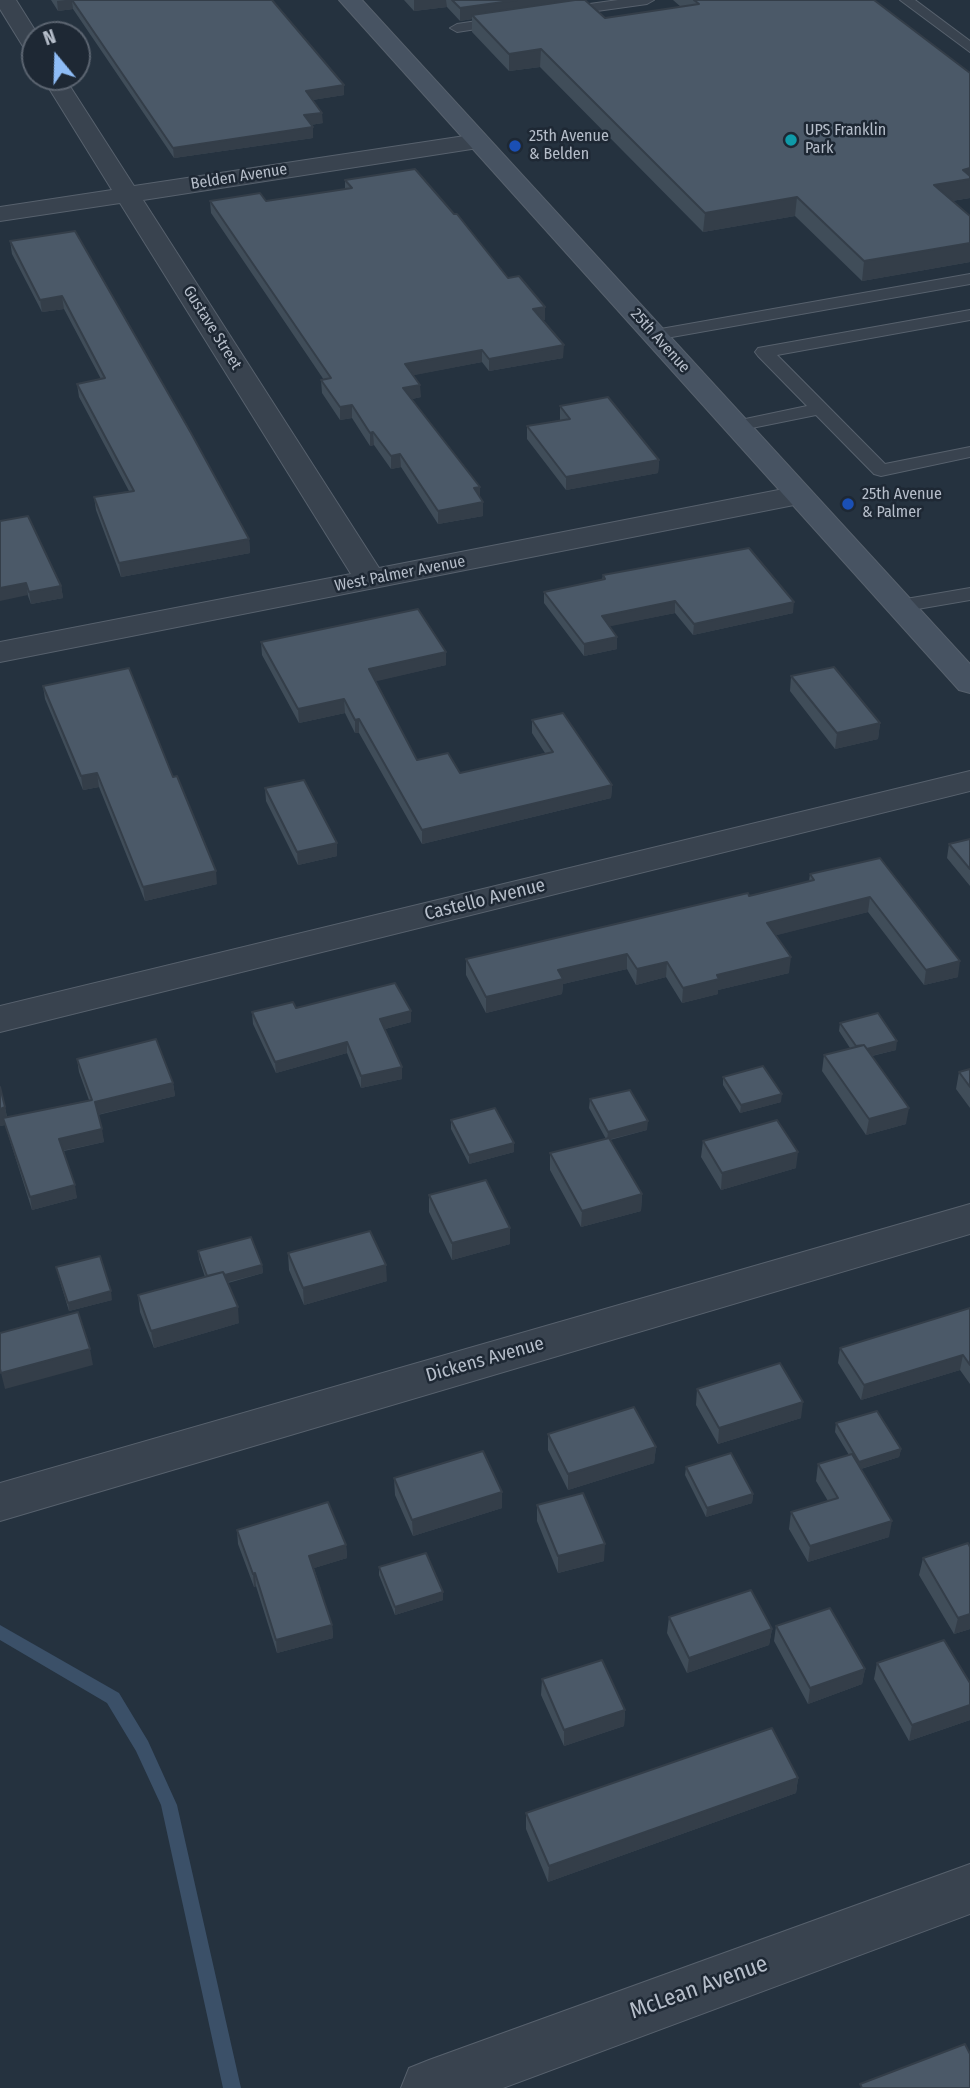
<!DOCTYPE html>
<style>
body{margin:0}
#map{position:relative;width:970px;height:2088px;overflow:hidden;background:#25323f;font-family:"Fira Sans Condensed",sans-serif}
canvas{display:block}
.north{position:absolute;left:21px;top:21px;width:70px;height:70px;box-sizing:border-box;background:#1e2834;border:2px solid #5b6470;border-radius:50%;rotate:341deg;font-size:19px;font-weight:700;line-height:28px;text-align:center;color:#b6beca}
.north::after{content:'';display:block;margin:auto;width:24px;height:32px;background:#8ebcf6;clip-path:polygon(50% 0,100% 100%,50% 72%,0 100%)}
</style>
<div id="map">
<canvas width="970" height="2088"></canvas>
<div class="north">N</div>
</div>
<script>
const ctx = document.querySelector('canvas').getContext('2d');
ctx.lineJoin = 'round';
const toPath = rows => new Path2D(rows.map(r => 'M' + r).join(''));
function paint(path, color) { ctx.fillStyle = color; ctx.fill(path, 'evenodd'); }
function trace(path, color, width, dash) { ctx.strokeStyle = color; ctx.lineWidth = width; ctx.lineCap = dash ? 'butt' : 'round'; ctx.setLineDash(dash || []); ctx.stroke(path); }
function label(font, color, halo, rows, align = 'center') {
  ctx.font = font + ' "Fira Sans Condensed",sans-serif'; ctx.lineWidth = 5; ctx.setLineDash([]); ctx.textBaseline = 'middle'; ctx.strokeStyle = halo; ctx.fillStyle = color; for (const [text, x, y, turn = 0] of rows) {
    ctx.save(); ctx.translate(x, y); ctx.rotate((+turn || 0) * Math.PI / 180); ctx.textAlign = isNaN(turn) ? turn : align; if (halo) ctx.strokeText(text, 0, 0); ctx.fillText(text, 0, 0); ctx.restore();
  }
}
const stream = toPath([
 [0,1625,119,1693,148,1741,177,1805,241,2088,223,2088,161,1805,136,1751,107,1703,0,1640,0,1625]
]);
const lane = toPath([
 [618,0,654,0,647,4,561,16,554,12,561,8,618,0],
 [900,0,915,0,970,41,970,52,900,0],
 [504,17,511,21,509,24,457,32,450,28,457,24,504,17],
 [970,274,970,284,655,340,647,335,655,330,970,274],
 [970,310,970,320,777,355,885,464,970,447,970,457,881,476,874,474,816,415,737,431,728,426,731,422,807,406,758,356,755,352,758,348,970,310],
 [970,588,970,600,900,612,893,610,890,606,893,602,900,600,970,588]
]);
const street = toPath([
 [0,0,16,0,38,35,35,35,35,55,27,53,24,48,0,9,0,0],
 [42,77,64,77,134,186,478,134,486,136,490,141,486,146,478,148,143,200,379,568,799,486,809,489,814,495,809,501,799,504,0,662,0,642,351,574,120,203,0,221,0,207,112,190,42,77],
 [970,771,970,791,0,1032,0,1006,970,771],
 [970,1204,970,1234,0,1521,0,1483,970,1204],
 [970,1864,970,1914,503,2088,401,2088,409,2068,429,2060,970,1864]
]);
const secondary = toPath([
 [339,0,362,0,970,664,970,693,959,690,339,0]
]);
const wall = toPath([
 [51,0,272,0,344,95,312,100,323,123,310,125,313,127,313,138,174,158,73,9,58,11],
 [404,0,571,0,605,18,681,7,673,0,874,0,970,73,970,198,952,201,970,216,970,262,862,281,795,216,703,232,540,67,509,71,472,32,472,19,460,21,447,7,414,11],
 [345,180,508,278,545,320,543,320,563,358,489,371,482,362,413,375,421,397,412,399,480,487,480,498,483,516,438,524,401,467,391,469,374,445,370,446,352,418,340,420,322,393,321,380,324,380,211,213,210,201,266,201,345,189],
 [75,231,249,539,250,553,121,577,96,510,94,497,129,491,79,397,77,384,101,379,64,309,42,312,12,254,10,241],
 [560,406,659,460,658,473,566,490,527,439,527,426,560,420],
 [0,521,61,586,63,598,31,604],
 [603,575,793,613,693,635,675,613,609,626,617,649,584,656,544,603,544,592,602,580],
 [261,642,446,652,446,665,375,681,417,760,460,773,545,753,532,733,532,720,612,785,611,798,422,844,359,733,355,733,345,713,299,723,262,655],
 [791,676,880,723,878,739,835,749,790,691],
 [43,686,173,777,217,884,145,901,99,787,83,790,45,699],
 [265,788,337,856,298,865,266,801],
 [970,839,970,886,947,858,949,844],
 [880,858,958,977,924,985,868,912,776,935,789,973,718,990,718,994,682,1003,666,977,636,985,627,969,563,984,562,994,486,1013,466,975,466,959,749,896,809,881,810,874],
 [296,1008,411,1022,385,1029,402,1079,361,1088,347,1053,276,1073,253,1024,252,1012],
 [840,1023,896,1050,872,1056,906,1124,866,1135,822,1071,824,1055,850,1048,839,1031],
 [77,1059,173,1083,175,1096,98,1115,104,1142,64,1151,77,1198,32,1210,5,1125,0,1126,5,1107,7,1117,89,1100,79,1072],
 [970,1069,970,1108,956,1089,959,1072],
 [723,1077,781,1102,740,1113,723,1085],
 [590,1099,647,1130,610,1140,642,1194,641,1211,581,1227,550,1170,550,1153,606,1139,589,1108],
 [451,1120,514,1143,514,1152,469,1164,451,1129],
 [703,1141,796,1168,721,1190,701,1157],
 [429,1195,510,1228,510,1244,452,1260,429,1212],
 [198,1251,262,1265,263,1273,228,1283,239,1323,154,1348,140,1312,138,1295,205,1277,199,1259],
 [288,1253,387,1281,304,1305,289,1270],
 [56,1267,112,1300,69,1311,58,1275],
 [970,1308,970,1384,960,1370,861,1400,838,1363,840,1348],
 [697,1389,801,1418,718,1444,696,1405],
 [836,1423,901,1449,899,1457,861,1469,889,1537,808,1562,789,1529,791,1512,828,1501,816,1481,818,1464,849,1455,835,1432],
 [548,1434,656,1447,654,1463,568,1490,548,1450],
 [686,1467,753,1494,752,1503,706,1517,685,1475],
 [394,1478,502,1492,502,1508,413,1536,395,1495],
 [537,1505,604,1561,558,1573,537,1521],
 [237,1530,346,1545,347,1558,314,1568,332,1625,333,1638,277,1653,256,1586,254,1587,238,1544],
 [970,1547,970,1629,954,1634,919,1575,923,1558],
 [379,1567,443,1592,443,1600,395,1615,379,1575],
 [669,1617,772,1629,769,1645,687,1673,667,1633],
 [776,1626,865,1669,862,1684,808,1704,774,1641],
 [877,1663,970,1683,970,1720,909,1741,874,1679],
 [542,1679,625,1710,624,1726,564,1746,541,1695],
 [798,1778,796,1793,548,1882,526,1829,526,1813]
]);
const shadedWall = toPath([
 [66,0,72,0,73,9,58,11,57,1],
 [414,0,446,0,447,7,414,11],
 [517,0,571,0,472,15,472,19,460,21,460,8],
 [541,49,540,67,509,71,509,54],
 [344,85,344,95,306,101,306,91],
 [322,113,323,123,304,126,304,115],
 [313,127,313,138,174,158,173,148],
 [970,168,970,198,932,204,934,185,963,170],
 [797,197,795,216,703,232,705,213],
 [970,243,970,262,862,281,864,261],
 [62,296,64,309,42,312,40,300],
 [545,307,545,320,533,322,533,309],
 [564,345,563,358,489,371,489,359],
 [482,350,482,362,405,377,405,364],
 [420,385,421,397,403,401,403,388],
 [352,405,352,418,340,420,340,407],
 [373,432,374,445,370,446,370,433],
 [400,454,401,467,391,469,391,456],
 [659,460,658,473,566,490,566,477],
 [480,487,480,501,474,488],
 [483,502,483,516,438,524,438,511],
 [249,539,250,553,121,577,119,563],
 [26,583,28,595,0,601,0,588],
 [61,586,63,598,31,604,29,592],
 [675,601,675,613,602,628,602,616],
 [794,602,793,613,693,635,694,624],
 [617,637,617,649,584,656,584,644],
 [446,652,446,665,369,683,369,669],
 [344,699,345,713,299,723,298,709],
 [359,719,359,733,355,733,355,720],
 [880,723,878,739,835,749,837,733],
 [97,773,99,787,83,790,81,776],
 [612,785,611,798,422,844,422,830],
 [337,843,337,856,298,865,297,852],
 [216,871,217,884,145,901,143,887],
 [870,897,868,912,766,938,767,923],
 [627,954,627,969,563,984,562,994,486,1013,486,997,558,970],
 [791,957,789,973,718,990,718,994,682,1003,683,988,717,975],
 [960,961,958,977,924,985,926,970],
 [667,962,666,977,636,985,637,969],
 [411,1011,411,1022,381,1030,380,1019],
 [897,1041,896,1050,858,1059,859,1051],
 [347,1042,347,1053,276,1073,275,1062],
 [402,1067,402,1079,361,1088,361,1076],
 [173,1083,175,1096,96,1115,95,1102],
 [782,1094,781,1102,740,1113,741,1105],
 [5,1107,8,1124,3,1118,5,1125,0,1126,0,1109],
 [909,1108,906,1124,866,1135,869,1119],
 [648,1121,647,1130,607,1140,608,1132],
 [102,1129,104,1142,61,1151,59,1139],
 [514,1143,514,1152,469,1164,469,1155],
 [798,1152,796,1168,721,1190,722,1173],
 [75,1185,77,1198,32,1210,30,1197],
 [642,1194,641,1211,581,1227,582,1211],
 [510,1228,510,1244,452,1260,452,1243],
 [262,1265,263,1273,209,1287,208,1279],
 [386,1265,387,1281,304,1305,303,1288],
 [111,1291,112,1300,69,1311,68,1303],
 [238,1307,239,1323,154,1348,151,1331],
 [90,1349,93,1365,5,1389,1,1373],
 [963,1355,960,1370,861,1400,864,1385],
 [803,1402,801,1418,718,1444,719,1428],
 [656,1447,654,1463,568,1490,568,1474],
 [901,1449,899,1457,857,1470,859,1462],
 [502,1492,502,1508,413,1536,412,1520],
 [753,1494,752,1503,706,1517,707,1508],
 [892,1521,889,1537,808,1562,810,1546],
 [605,1544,604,1561,558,1573,558,1556],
 [346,1545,347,1558,311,1569,309,1556],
 [255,1573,256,1586,254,1587,253,1574],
 [443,1592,443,1600,395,1615,395,1607],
 [970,1614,970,1629,954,1634,958,1618],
 [332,1625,333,1638,277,1653,276,1640],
 [772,1629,769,1645,687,1673,689,1658],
 [865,1669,862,1684,808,1704,810,1688],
 [970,1705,970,1720,909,1741,912,1725],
 [625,1710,624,1726,564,1746,564,1730],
 [798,1778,796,1793,548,1882,549,1866]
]);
const building = toPath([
 [72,0,272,0,344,85,306,91,322,113,304,115,313,127,173,148,72,0],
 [452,0,517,0,460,8,452,0],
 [575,0,585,0,605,18,699,4,694,0,874,0,970,73,970,168,963,170,970,176,970,179,934,185,970,216,970,243,864,261,797,197,705,213,541,49,509,54,472,15,575,0],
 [415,169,454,214,457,214,508,278,519,276,545,307,533,309,564,345,489,359,482,350,405,364,420,385,403,388,480,487,474,488,483,502,438,511,400,454,391,456,373,432,370,433,352,405,340,407,321,380,331,378,210,201,260,193,266,201,352,188,345,180,415,169],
 [75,231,191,433,249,539,119,563,94,497,134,491,77,384,105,378,62,296,40,300,10,241,75,231],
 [608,397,659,460,566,477,527,426,570,419,560,406,608,397],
 [28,516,61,586,29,592,26,583,0,588,0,521,28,516],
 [749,548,794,602,694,624,675,601,602,616,617,637,584,644,544,592,605,579,603,575,749,548],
 [418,609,446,652,369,669,417,760,448,753,460,773,553,752,532,720,563,713,612,785,422,830,359,719,355,720,344,699,298,709,261,642,418,609],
 [834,667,880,723,837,733,791,676,834,667],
 [129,668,173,777,177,776,216,871,143,887,97,773,81,776,43,686,129,668],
 [304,780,337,843,297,852,265,788,304,780],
 [970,839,970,869,949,844,970,839],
 [880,858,960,961,926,970,870,897,767,923,791,957,717,975,719,979,683,988,667,962,637,969,627,954,558,970,563,979,486,997,466,959,748,893,749,896,814,880,810,874,880,858],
 [395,983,411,1011,380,1019,402,1067,361,1076,347,1042,275,1062,252,1012,293,1002,296,1008,395,983],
 [878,1013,897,1041,867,1049,864,1045,856,1046,840,1023,878,1013],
 [156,1039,173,1083,95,1102,102,1129,59,1139,75,1185,30,1197,3,1118,92,1100,77,1059,156,1039],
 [864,1045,909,1108,869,1119,824,1055,864,1045],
 [763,1066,782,1094,741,1105,723,1077,763,1066],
 [970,1069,970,1087,959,1072,970,1069],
 [0,1087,5,1107,0,1109,0,1087],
 [630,1090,648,1121,608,1132,590,1099,630,1090],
 [495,1108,514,1143,469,1155,451,1120,495,1108],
 [777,1120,798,1152,722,1173,703,1141,777,1120],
 [609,1138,642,1194,582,1211,550,1153,609,1138],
 [486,1180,510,1228,452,1243,429,1195,486,1180],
 [370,1231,386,1265,303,1288,288,1253,370,1231],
 [251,1237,262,1265,225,1275,223,1272,207,1276,198,1251,251,1237],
 [100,1256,111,1291,68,1303,56,1267,100,1256],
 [223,1272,238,1307,151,1331,138,1295,223,1272],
 [970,1308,970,1365,963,1355,864,1385,840,1348,970,1308],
 [78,1312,90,1349,1,1373,0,1369,0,1333,78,1312],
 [780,1363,803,1402,719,1428,697,1389,780,1363],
 [634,1407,656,1447,568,1474,548,1434,634,1407],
 [877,1411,901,1449,859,1462,836,1423,877,1411],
 [483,1451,502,1492,412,1520,394,1478,483,1451],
 [731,1453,753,1494,707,1508,686,1467,731,1453],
 [852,1454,892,1521,810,1546,791,1512,838,1498,818,1464,852,1454],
 [583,1493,605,1544,558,1556,537,1505,583,1493],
 [328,1502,346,1545,309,1556,332,1625,276,1640,255,1573,253,1574,237,1530,328,1502],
 [968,1543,970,1547,970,1614,958,1618,923,1558,968,1543],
 [426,1553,443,1592,395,1607,379,1567,426,1553],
 [751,1590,772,1629,689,1658,669,1617,751,1590],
 [830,1608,865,1669,810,1688,776,1626,830,1608],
 [944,1640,970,1683,970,1705,912,1725,877,1663,944,1640],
 [602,1660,625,1710,564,1730,542,1679,602,1660],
 [772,1728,798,1778,549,1866,526,1813,772,1728],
 [965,2044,970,2054,970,2088,862,2088,860,2084,965,2044]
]);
const markers = [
 [791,140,7,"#0f9aa8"],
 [515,146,7,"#1a4fb4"],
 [848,504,7,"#1a4fb4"]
];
const farPoinames = [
 ["UPS Franklin",805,131],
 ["Park",805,149],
 ["25th Avenue",529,137],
 ["& Belden",529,155],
 ["25th Avenue",862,495],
 ["& Palmer",862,513]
];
const farStreetnames = [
 ["Belden Avenue",239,177,-9],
 ["Gustave Street",212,328,58],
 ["25th Avenue",660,341,48],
 ["West Palmer Avenue",400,574,-11]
];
const streetNames = [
 ["Castello Avenue",485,900,-14],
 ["Dickens Avenue",485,1360,-16]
];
const nearStreetnames = [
 ["McLean Avenue",699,1988,-20]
];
paint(stream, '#3b5068');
trace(lane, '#57616d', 2);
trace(street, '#57616d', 2);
trace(secondary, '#57616d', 2);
paint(lane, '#39434f');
paint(street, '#39434f');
paint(secondary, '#475362');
paint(wall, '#404d59');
paint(shadedWall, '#343e49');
paint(building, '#4b5968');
trace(building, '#343e49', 2);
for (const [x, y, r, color] of markers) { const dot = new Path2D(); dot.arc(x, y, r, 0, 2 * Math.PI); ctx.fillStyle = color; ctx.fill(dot); trace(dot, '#1e2834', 2.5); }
label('16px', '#b6beca', '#1e2834', farPoinames, 'left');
label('16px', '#b6beca', '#1e2834', farStreetnames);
label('19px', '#b6beca', '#1e2834', streetNames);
label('23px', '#b6beca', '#1e2834', nearStreetnames);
</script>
